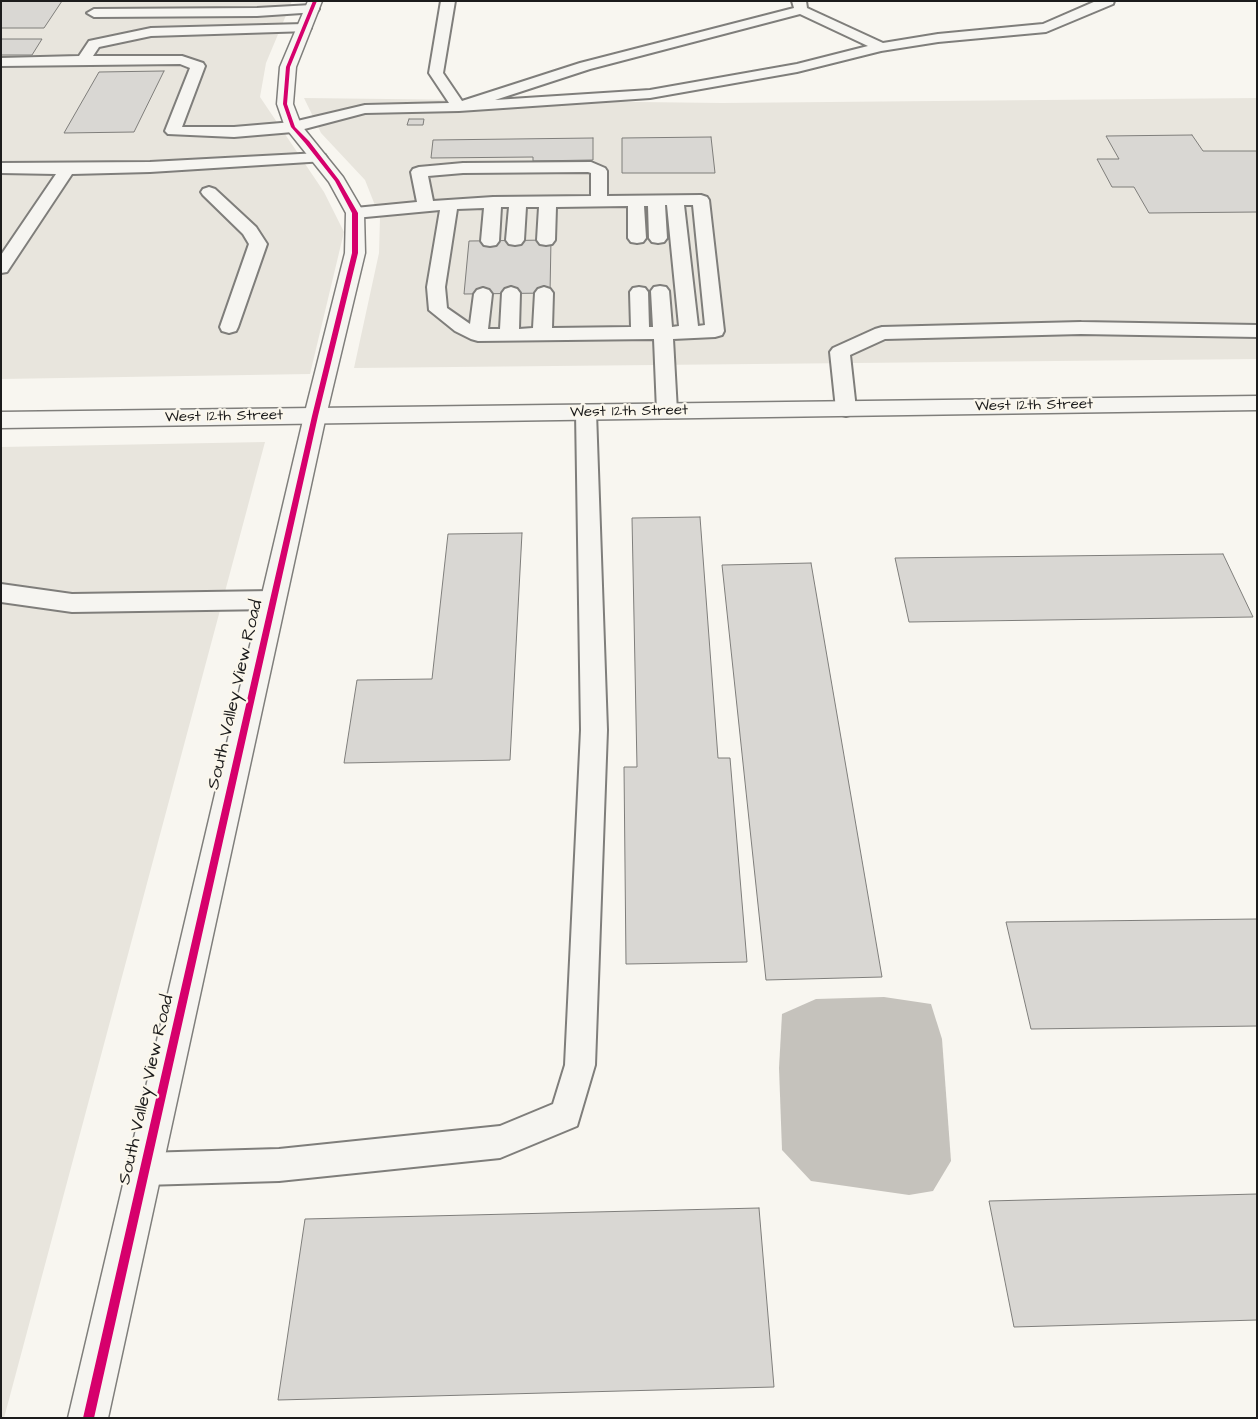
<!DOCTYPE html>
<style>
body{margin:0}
#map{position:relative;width:1258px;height:1419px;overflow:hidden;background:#f8f6f0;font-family:"Architects Daughter",sans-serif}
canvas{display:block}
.frame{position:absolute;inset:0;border:2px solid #1c1c1c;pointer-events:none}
</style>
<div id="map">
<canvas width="1258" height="1419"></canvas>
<div class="frame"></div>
</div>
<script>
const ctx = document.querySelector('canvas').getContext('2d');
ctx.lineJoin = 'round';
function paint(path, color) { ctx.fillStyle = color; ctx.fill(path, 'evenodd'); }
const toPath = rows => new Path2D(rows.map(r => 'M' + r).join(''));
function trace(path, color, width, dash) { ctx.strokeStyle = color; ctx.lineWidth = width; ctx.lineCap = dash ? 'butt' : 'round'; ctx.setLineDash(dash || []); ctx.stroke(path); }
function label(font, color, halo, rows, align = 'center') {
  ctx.font = font + ' "Architects Daughter",sans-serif'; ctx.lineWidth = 4.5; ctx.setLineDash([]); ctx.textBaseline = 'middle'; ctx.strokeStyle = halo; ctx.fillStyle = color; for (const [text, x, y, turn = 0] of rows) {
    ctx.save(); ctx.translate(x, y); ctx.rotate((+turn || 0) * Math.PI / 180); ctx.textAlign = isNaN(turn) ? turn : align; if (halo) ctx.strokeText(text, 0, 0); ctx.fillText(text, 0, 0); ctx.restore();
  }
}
const built = toPath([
 [1,1,292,1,266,63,260,97,324,192,344,232,310,374,1,379],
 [304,98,722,103,1257,98,1257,359,354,368,379,253,380,218,365,180,321,133],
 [265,442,4,1418,1,1418,1,447]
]);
const water = toPath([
 [884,997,931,1004,942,1039,951,1161,933,1191,909,1195,811,1181,782,1150,779,1068,782,1014,816,999]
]);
const building = toPath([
 [1,1,62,1,44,28,1,28,1,1],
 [1,39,42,39,32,55,1,55,1,39],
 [164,71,134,132,64,133,99,72,164,71],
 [409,119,424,119,423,125,407,125,409,119],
 [1192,135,1203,151,1257,151,1257,212,1149,213,1134,187,1112,187,1097,159,1119,159,1106,136,1192,135],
 [711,137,715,173,622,173,622,138,711,137],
 [593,138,593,160,533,161,533,157,431,158,433,140,593,138],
 [551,240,550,293,464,294,469,241,551,240],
 [700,517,718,758,730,758,747,962,626,964,624,767,637,767,632,518,700,517],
 [522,533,510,760,344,763,357,680,432,679,448,534,522,533],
 [1223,554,1253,617,909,622,895,558,1223,554],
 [811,563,882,977,766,980,722,565,811,563],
 [1257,919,1257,1026,1031,1029,1006,922,1257,919],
 [1257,1194,1257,1320,1014,1327,989,1201,1257,1194],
 [759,1208,774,1387,278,1400,305,1219,759,1208]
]);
const lane = toPath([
 [441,1,455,1,443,73,462,101,580,63,794,8,792,1,806,1,807,8,883,43,938,34,1043,24,1096,1,1114,1,1113,4,1046,32,938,42,881,51,797,72,650,98,459,111,365,113,293,132,234,137,168,134,165,131,190,68,180,64,1,66,1,58,79,56,89,41,151,28,304,24,309,25,311,28,309,31,151,36,99,47,93,56,182,56,203,63,205,66,182,127,234,127,293,122,365,105,449,103,429,73,441,1],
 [800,14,868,46,797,64,650,90,495,100,590,69,800,14],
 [312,5,317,6,319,9,317,12,257,16,94,17,87,13,94,9,257,8,312,5],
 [319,153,325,155,327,158,325,161,150,172,72,174,7,272,1,273,1,255,56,174,1,173,1,163,150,162,319,153],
 [591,162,605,168,607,171,607,196,701,195,707,197,709,200,724,331,722,335,715,337,673,339,677,411,674,416,667,418,660,416,657,411,654,339,478,341,471,339,455,331,429,310,427,287,440,210,355,218,349,217,347,213,349,209,355,208,417,202,411,172,413,169,419,167,463,163,591,162],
 [588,172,591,173,591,196,493,197,433,201,428,176,463,173,588,172],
 [665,205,667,205,679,326,672,327,669,291,666,287,660,286,654,287,651,291,653,327,649,327,648,292,645,288,639,287,633,288,630,292,631,327,552,328,553,293,550,289,544,287,538,289,535,293,533,328,519,329,520,293,517,289,511,287,505,289,502,293,500,329,488,329,492,294,489,290,483,288,477,290,474,294,470,324,447,308,445,287,457,209,484,208,481,241,484,245,490,246,496,245,499,241,501,207,509,207,506,240,509,244,515,245,521,244,524,240,526,207,539,207,537,240,540,244,546,245,552,244,555,240,556,207,628,206,628,238,631,242,637,243,643,242,646,238,644,206,648,206,649,238,652,242,658,243,664,242,667,238,665,205],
 [684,205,693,205,705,325,698,326,684,205],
 [209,187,215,189,256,227,267,244,238,327,236,331,229,333,222,331,220,327,249,244,243,234,203,195,201,192,203,189,209,187],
 [1081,322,1257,325,1257,337,1081,334,885,339,850,355,856,409,853,414,846,416,839,414,836,409,830,352,833,348,875,329,882,327,1081,322],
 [586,405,593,407,596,412,607,730,595,1065,577,1126,500,1158,279,1181,144,1185,132,1181,128,1169,132,1157,144,1153,279,1149,500,1126,553,1104,565,1065,581,730,576,412,579,407,586,405],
 [1,584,72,594,273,591,281,594,285,600,281,606,273,609,72,612,1,602,1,584]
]);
const secondary = toPath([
 [308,1,322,1,296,67,293,104,301,125,343,177,364,213,365,253,326,416,108,1418,68,1418,304,416,345,253,346,213,329,182,285,127,277,104,280,67,308,1]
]);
const primary = toPath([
 [1257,396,1257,410,1,428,1,412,1257,396]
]);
const cycleway = toPath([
 [313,1,317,1,290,67,287,104,295,127,309,141,339,180,358,213,358,253,318,416,94,1418,83,1418,312,416,352,253,352,213,335,181,305,143,291,127,283,104,286,67,313,1]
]);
const farStreetnames = [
 ["West 12th Street",1034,406,-1],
 ["West 12th Street",629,412,-1],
 ["West 12th Street",224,417,-1]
];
const streetNames = [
 ["South Valley View Road",236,695,-77],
 ["South Valley View Road",147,1090,-77]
];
paint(built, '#e8e5dd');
paint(water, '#c5c2bc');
paint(building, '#d9d7d3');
trace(building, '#7f7e7b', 1);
trace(lane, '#7f7e7b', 4);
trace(secondary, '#7f7e7b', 3);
trace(primary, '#7f7e7b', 3);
paint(lane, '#f6f5f1');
paint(secondary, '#f6f5f1');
paint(primary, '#f6f5f1');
paint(cycleway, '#d6006c');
label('15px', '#1c1c1c', '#fbf7ec', farStreetnames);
label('18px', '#1c1c1c', '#fbf7ec', streetNames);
</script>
